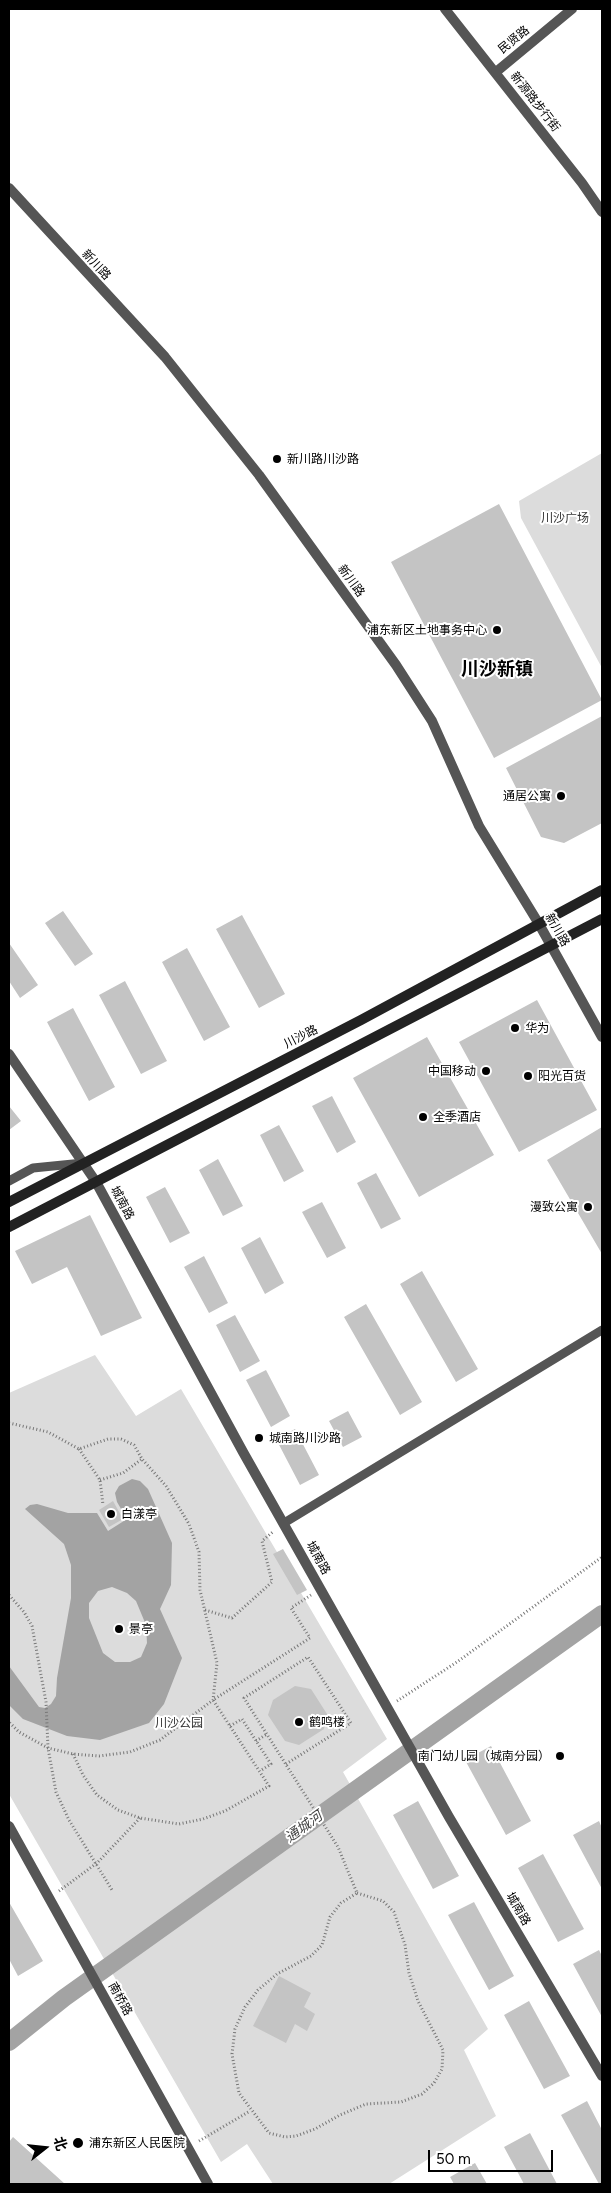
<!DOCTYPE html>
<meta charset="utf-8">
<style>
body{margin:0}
#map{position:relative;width:611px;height:2193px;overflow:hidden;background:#fff;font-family:Figtree,"Noto Sans SC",sans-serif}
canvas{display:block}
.frame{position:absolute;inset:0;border:10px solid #000;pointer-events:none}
.north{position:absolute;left:20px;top:2123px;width:50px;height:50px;-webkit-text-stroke:4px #fff;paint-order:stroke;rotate:74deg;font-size:14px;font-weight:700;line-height:20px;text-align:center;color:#000}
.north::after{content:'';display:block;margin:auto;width:18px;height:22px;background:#000;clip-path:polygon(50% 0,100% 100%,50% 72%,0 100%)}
.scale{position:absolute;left:428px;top:2150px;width:125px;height:22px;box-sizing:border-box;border:2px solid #000;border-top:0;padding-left:6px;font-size:15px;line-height:18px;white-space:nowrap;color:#000;-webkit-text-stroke:4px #fff;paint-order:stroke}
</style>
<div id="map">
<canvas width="611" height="2193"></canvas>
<div class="frame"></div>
<div class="north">北</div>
<div class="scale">50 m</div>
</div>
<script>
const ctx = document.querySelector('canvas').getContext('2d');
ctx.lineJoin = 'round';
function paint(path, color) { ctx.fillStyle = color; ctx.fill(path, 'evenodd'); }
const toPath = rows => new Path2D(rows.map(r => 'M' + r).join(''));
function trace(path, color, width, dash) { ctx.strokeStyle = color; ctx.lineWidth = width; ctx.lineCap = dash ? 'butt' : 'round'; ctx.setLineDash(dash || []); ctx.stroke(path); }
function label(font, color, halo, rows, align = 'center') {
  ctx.font = font + ' Figtree,"Noto Sans SC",sans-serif'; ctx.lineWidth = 4; ctx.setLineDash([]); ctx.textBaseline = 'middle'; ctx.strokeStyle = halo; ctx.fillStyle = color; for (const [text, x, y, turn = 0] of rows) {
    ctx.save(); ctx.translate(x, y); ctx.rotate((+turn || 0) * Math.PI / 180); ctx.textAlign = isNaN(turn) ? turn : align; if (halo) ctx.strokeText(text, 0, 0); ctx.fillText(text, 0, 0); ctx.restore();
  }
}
const green = toPath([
 [602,453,602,668,521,518,519,501],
 [95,1355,136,1416,181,1389,387,1739,343,1772,488,2029,464,2050,496,2116,389,2184,273,2184,247,2144,221,2162,9,1794,9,1393]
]);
const water = toPath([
 [132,1479,140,1481,148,1489,172,1543,171,1585,160,1609,182,1658,164,1704,149,1723,100,1740,67,1736,23,1719,9,1705,9,1666,39,1707,45,1708,51,1704,56,1696,57,1678,71,1598,71,1565,64,1544,25,1509,30,1505,37,1504,68,1513,97,1513,108,1531,127,1519,117,1502,115,1493,119,1486],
 [112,1587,127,1593,136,1601,146,1625,147,1643,141,1657,130,1662,115,1662,103,1653,89,1618,89,1603,98,1591]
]);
const canal = toPath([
 [9,2042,64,1998,602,1614]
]);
const building = toPath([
 [499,504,602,700,494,758,391,562],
 [602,716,602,823,564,843,541,837,506,768],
 [63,911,93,954,75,966,45,923],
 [242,915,285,994,259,1008,216,929],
 [9,943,38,985,20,998,9,981],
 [187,948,230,1027,204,1041,162,962],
 [125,981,167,1061,141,1074,99,995],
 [537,1000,597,1110,519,1152,459,1042],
 [73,1008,115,1087,89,1101,47,1022],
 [427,1037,494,1155,419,1197,353,1078],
 [332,1096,356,1142,337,1153,312,1106],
 [9,1106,21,1121,9,1130],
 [279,1125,304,1171,284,1182,260,1135],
 [602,1127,602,1254,547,1160],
 [218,1159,243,1206,223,1216,199,1170],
 [376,1173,401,1219,381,1229,357,1183],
 [165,1187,190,1233,170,1243,146,1197],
 [322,1202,346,1248,327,1258,302,1212],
 [90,1215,142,1318,101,1336,67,1267,32,1284,15,1251],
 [260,1237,284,1283,265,1294,241,1248],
 [204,1256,228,1303,209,1313,184,1267],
 [422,1271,478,1369,456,1382,400,1284],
 [366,1304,422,1402,400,1415,344,1317],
 [235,1315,260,1361,240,1372,216,1325],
 [266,1370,290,1416,271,1427,246,1380],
 [348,1411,362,1437,343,1447,329,1421],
 [295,1429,319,1475,300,1485,276,1439],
 [113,1501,123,1519,109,1527,99,1510],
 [283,1549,307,1590,297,1595,273,1554],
 '114 1629a5 5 0 1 1 10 0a5 5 0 1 1-10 0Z',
 [295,1686,311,1689,327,1714,324,1729,299,1745,285,1741,268,1715,273,1700],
 [491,1746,531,1821,506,1835,465,1760],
 [418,1801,459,1876,433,1889,393,1815],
 [599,1821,602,1828,602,1889,573,1835],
 [543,1854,584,1929,558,1942,518,1868],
 [9,1902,43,1961,18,1976,9,1959],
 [474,1902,514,1976,489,1990,448,1915],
 [599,1950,602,1956,602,2017,573,1964],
 [279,1976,311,1993,304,2007,315,2014,307,2031,295,2024,286,2043,253,2026],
 [529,2001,570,2076,544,2089,504,2015],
 [587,2101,602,2130,602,2184,599,2184,561,2115],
 [530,2133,557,2184,524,2184,504,2147],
 [13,2137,65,2184,9,2184,9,2142],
 [475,2163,487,2184,454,2184,450,2177]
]);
const path = toPath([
 [9,1423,48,1432,79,1449,108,1439,121,1439,134,1445,142,1459,166,1486,189,1524,199,1552,200,1590,217,1663,213,1700,160,1740,130,1752,99,1756,73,1754,48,1748,19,1732,9,1722],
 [79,1449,100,1480,103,1505],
 [100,1480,123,1473,142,1459],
 [9,1595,24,1612,32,1626,46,1702,48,1748,56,1792,69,1820,112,1890],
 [205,1610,232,1618,272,1582,262,1541,274,1531],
 [397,1701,457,1662,602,1557],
 [230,1726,242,1719,271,1764,260,1771],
 [256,1741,267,1734],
 [73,1754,83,1775,97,1795,118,1810,140,1818,179,1824,203,1819,225,1811,269,1786,213,1700,310,1638,291,1608,311,1595],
 [286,1764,351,1723,308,1657,244,1698,338,1847,357,1893],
 [59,1891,97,1863,140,1818],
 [357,1893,383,1901,394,1912,405,1945,409,1973,418,2001,443,2050,442,2069,434,2083,422,2094,401,2102,366,2104,340,2115,315,2129,296,2136,285,2137,269,2133,239,2093,232,2054,235,2029,245,2007,258,1990,277,1974,311,1956,322,1945,330,1917,341,1903,357,1893],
 [199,2141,250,2111]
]);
const service = toPath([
 [9,1181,33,1168,83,1163],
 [284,1523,602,1330]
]);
const pedestrian = toPath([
 [445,9,582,183,602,212]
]);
const minor = toPath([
 [496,72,572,9],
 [9,188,165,357,259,475,396,665,432,721,479,826,539,924,602,1037],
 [9,1054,96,1182,243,1452,449,1817,602,2076],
 [9,1826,208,2184]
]);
const secondary = toPath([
 [9,1202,361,1020,602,890],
 [9,1227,602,919]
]);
const markers = [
 [277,459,5,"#000"],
 [497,630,5,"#000"],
 [561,796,5,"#000"],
 [515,1028,5,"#000"],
 [486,1071,5,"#000"],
 [528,1076,5,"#000"],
 [423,1117,5,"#000"],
 [588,1207,5,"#000"],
 [259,1438,5,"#000"],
 [111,1514,5,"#000"],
 [119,1629,5,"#000"],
 [299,1722,5,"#000"],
 [560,1756,5,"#000"],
 [78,2143,6,"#000"]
];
const streetNames = [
 ["民贤路",514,40,-39],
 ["新源路步行街",535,102,52],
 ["新川路",96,265,47],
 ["新川路",351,581,54],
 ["新川路",557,930,60],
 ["川沙路",301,1037,-27],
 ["城南路",122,1203,62],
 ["城南路",318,1558,61],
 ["城南路",518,1909,60],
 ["南桥路",120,1999,61]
];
const poiNames = [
 ["新川路川沙路",287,459],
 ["浦东新区土地事务中心",487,630,"right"],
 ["通居公寓",551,796,"right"],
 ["华为",525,1028],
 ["中国移动",476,1071,"right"],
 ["阳光百货",538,1076],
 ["全季酒店",433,1117],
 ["漫致公寓",578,1207,"right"],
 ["城南路川沙路",269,1438],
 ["白漾亭",121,1514],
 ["景亭",129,1629],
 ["鹤鸣楼",309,1722],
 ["南门幼儿园（城南分园）",550,1756,"right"],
 ["浦东新区人民医院",89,2143]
];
const parkNames = [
 ["川沙广场",565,518],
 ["川沙公园",179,1723]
];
const waterNames = [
 ["通城河",304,1827,-36]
];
const districtNames = [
 ["川沙新镇",497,670]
];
paint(green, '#dcdcdc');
paint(water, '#a3a3a3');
trace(canal, '#a3a3a3', 18);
paint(building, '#c4c4c4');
trace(path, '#777', 3, [1, 2.5]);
trace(service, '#555', 9);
trace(pedestrian, '#555', 10);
trace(minor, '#555', 10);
trace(secondary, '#222', 10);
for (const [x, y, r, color] of markers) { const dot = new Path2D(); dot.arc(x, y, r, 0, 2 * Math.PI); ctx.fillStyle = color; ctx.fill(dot); trace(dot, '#fff', 2); }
label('12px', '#000', '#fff', streetNames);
label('12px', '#000', '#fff', poiNames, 'left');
label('12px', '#333', '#fff', parkNames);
label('italic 14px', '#444', '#fff', waterNames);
label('bold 18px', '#000', '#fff', districtNames);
</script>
